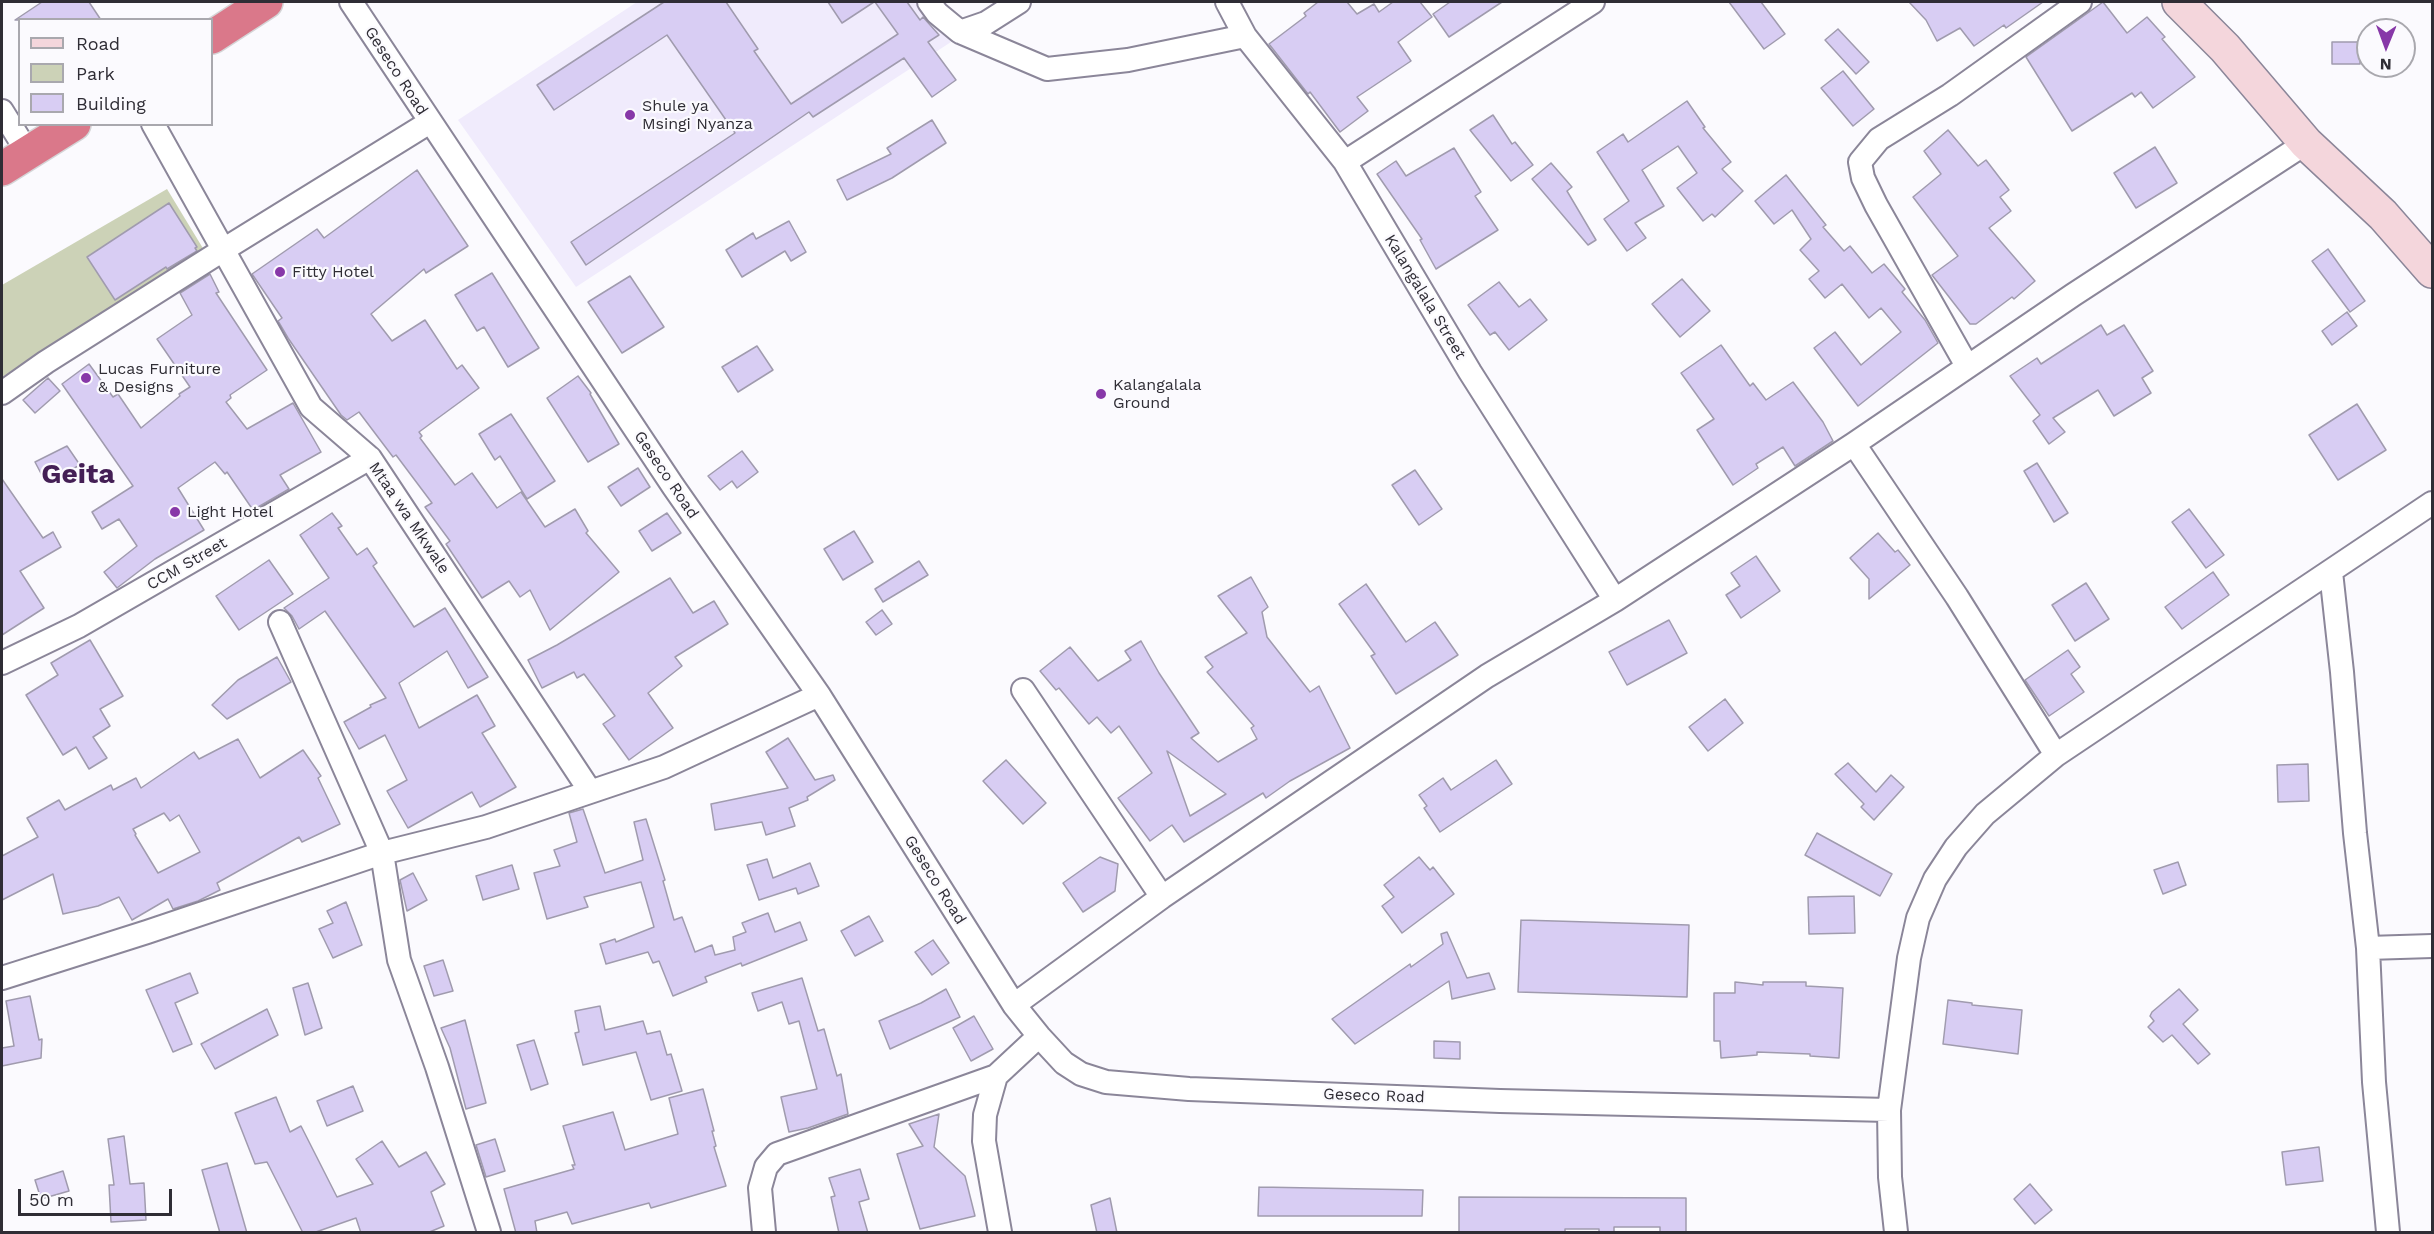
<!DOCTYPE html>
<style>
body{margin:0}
#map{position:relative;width:2434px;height:1234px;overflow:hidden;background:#fbfafe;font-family:"Work Sans",sans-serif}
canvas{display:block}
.frame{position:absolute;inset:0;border:3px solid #2f2d35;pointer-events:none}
.legend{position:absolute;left:18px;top:18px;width:195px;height:108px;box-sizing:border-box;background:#fbfafe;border:2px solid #a9a8ae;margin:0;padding:8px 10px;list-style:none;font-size:18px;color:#2f2d35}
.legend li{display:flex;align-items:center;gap:12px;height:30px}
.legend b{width:30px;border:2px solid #a9a8ae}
.north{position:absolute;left:2356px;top:18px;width:60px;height:60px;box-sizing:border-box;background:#fbfafe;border:2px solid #a9a8ae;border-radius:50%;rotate:181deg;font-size:16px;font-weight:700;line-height:24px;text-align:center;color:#2f2d35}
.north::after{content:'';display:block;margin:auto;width:21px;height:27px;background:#8738a8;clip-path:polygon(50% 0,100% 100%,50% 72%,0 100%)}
.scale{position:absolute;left:18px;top:1189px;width:154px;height:27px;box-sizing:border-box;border:3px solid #2f2d35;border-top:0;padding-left:8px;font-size:18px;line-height:21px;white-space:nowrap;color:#2f2d35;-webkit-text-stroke:4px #fbfafe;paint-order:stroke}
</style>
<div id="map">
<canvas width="2434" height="1234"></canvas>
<div class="frame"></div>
<ul class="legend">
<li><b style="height:8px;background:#f4d6dc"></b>Road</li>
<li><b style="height:16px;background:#ccd2b7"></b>Park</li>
<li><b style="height:16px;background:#d8cdf3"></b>Building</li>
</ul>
<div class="north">N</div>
<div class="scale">50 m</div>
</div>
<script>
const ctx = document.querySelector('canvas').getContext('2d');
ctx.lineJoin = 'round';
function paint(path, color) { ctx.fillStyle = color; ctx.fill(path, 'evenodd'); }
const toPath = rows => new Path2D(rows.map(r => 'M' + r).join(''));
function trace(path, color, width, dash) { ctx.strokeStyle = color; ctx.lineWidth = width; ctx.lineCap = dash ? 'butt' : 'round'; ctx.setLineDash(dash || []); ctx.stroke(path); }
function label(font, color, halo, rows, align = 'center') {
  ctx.font = font + ' "Work Sans",sans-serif'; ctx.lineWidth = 4.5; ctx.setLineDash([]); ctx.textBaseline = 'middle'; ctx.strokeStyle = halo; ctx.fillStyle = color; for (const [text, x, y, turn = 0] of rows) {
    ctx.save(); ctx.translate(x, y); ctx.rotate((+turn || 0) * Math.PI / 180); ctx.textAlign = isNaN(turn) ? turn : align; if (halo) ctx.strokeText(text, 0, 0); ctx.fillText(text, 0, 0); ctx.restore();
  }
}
const built = toPath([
 [637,2,922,2,951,42,576,287,458,120]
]);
const green = toPath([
 [167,189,204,250,2,377,2,285]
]);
const building = toPath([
 [42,2,89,2,101,20,15,20,42,2],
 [664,2,726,2,758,49,754,51,791,104,898,34,875,2,907,2,920,20,923,17,939,35,928,42,956,80,932,97,904,58,813,117,809,112,586,265,571,242,735,133,667,35,554,110,537,85,664,2],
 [828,2,874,2,842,23,828,2],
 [1318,2,1347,2,1357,14,1374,4,1379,12,1393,2,1420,2,1432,17,1398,42,1411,61,1357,97,1368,111,1340,132,1310,92,1308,94,1269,44,1306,16,1304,13,1318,2],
 [1450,2,1502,2,1449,37,1433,14,1450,2],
 [1729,2,1761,2,1785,34,1764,49,1729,2],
 [1909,2,2043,2,2006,28,2004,25,1974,46,1960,28,1937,41,1926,20,1909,2],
 [2103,2,2127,33,2147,17,2165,37,2162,39,2195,77,2153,108,2141,92,2135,97,2132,93,2072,131,2026,57,2103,2],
 [1838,29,1869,62,1856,74,1825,40,1838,29],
 [2332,42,2360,42,2360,64,2332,64,2332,42],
 [1843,71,1874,109,1853,126,1821,88,1843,71],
 [1687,101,1705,127,1703,128,1731,162,1722,169,1743,191,1715,217,1712,214,1703,221,1677,188,1697,173,1678,146,1642,170,1664,206,1635,223,1646,238,1627,251,1604,219,1629,201,1597,152,1623,134,1628,142,1687,101],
 [1493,115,1512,144,1515,142,1533,165,1511,181,1470,130,1493,115],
 [932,120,946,143,892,178,847,200,837,180,891,154,887,148,932,120],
 [1948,130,1978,166,1986,160,2009,190,2000,197,2011,211,1989,228,2035,281,2014,299,2012,297,1976,324,1970,324,1932,275,1958,256,1913,197,1941,174,1924,151,1948,130],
 [2155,147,2177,183,2136,208,2114,173,2155,147],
 [1454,148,1481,192,1475,196,1498,230,1436,269,1420,240,1422,239,1377,174,1396,161,1406,176,1454,148],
 [1551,163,1572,187,1567,191,1596,240,1588,245,1532,179,1551,163],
 [417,170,468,246,426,273,424,269,371,314,392,341,425,320,457,369,462,365,479,388,419,432,422,436,420,438,455,485,472,473,497,508,521,492,545,527,575,509,588,531,586,533,619,572,550,630,530,590,520,597,509,581,482,598,446,544,450,541,425,507,432,503,396,455,393,457,359,412,347,420,341,415,288,338,278,321,282,318,252,274,317,229,324,238,417,170],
 [1786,175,1826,225,1823,227,1844,251,1850,246,1872,273,1884,264,1905,289,1902,292,1925,320,1938,343,1858,406,1814,348,1835,332,1861,365,1901,332,1881,308,1869,318,1842,284,1825,298,1809,279,1819,271,1800,250,1811,239,1792,210,1774,224,1755,201,1786,175],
 [169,203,197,247,195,248,197,251,167,269,166,267,115,300,87,257,169,203],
 [789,221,806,252,791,261,785,251,742,277,726,250,753,233,756,239,789,221],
 [2328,249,2365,301,2350,312,2312,261,2328,249],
 [492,273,539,348,508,367,484,327,477,331,455,295,492,273],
 [210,274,219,292,216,293,267,370,230,395,231,398,226,402,247,429,293,403,321,452,280,475,289,489,253,510,227,472,225,474,215,462,178,488,204,530,155,559,117,588,104,572,137,546,119,519,102,529,92,512,133,486,62,384,89,364,113,397,118,394,141,428,180,396,179,394,190,387,157,339,192,315,180,293,210,274],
 [630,276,664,327,622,353,588,302,630,276],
 [1682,279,1710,311,1680,337,1652,304,1682,279],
 [1499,282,1519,307,1530,299,1547,320,1509,350,1495,332,1490,335,1468,305,1499,282],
 [2347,312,2357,326,2332,345,2322,331,2347,312],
 [2101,325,2107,335,2124,325,2153,371,2142,378,2151,393,2114,416,2098,390,2053,418,2065,432,2049,444,2033,421,2040,415,2010,376,2037,358,2041,364,2101,325],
 [1721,345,1750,386,1753,383,1766,400,1793,382,1823,422,1833,441,1795,466,1783,447,1756,464,1758,468,1733,485,1697,430,1714,419,1681,373,1721,345],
 [757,346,773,370,738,392,722,367,757,346],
 [578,376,591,393,590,394,619,444,588,462,547,398,578,376],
 [48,378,60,391,35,413,23,400,48,378],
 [2357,404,2386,450,2338,480,2309,435,2357,404],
 [511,414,555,481,527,499,500,456,495,460,479,434,511,414],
 [67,446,80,465,46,483,35,462,67,446],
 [742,451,758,472,737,488,732,481,720,490,708,476,742,451],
 [2037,463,2068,513,2054,522,2024,471,2037,463],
 [638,468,650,487,621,506,608,487,638,468],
 [1415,470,1442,509,1419,525,1392,485,1415,470],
 [2,479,43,538,53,532,61,547,20,571,44,608,2,635,2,479],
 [2189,509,2224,555,2206,568,2172,522,2189,509],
 [332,513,342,526,338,528,357,555,367,548,377,563,373,566,414,627,445,608,488,677,468,688,447,651,399,683,419,728,477,695,495,726,482,733,516,787,480,807,472,792,408,828,387,791,407,780,385,735,359,749,344,722,371,707,370,705,386,698,325,611,299,629,292,616,284,608,329,578,300,535,332,513],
 [667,513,681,533,652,551,639,531,667,513],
 [854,531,873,562,843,580,824,549,854,531],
 [1878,533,1895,552,1898,550,1910,565,1869,599,1869,579,1850,558,1878,533],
 [1756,556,1780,591,1741,618,1726,595,1740,586,1731,573,1756,556],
 [269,560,293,594,239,630,216,596,269,560],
 [919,561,928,575,883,602,875,589,919,561],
 [2213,572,2229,595,2182,629,2165,607,2213,572],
 [1251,577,1268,607,1262,612,1267,637,1310,692,1319,686,1350,748,1290,781,1266,798,1263,793,1184,842,1172,825,1150,841,1118,798,1152,773,1119,726,1111,733,1097,717,1089,724,1059,688,1056,690,1040,671,1070,647,1098,681,1131,660,1125,651,1141,641,1159,673,1199,733,1191,738,1218,762,1257,739,1251,728,1254,726,1207,672,1213,667,1205,657,1247,633,1218,596,1251,577],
 [1167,751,1226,794,1190,816,1167,751],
 [670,578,693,613,714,601,728,624,675,657,682,666,648,693,673,728,629,760,603,724,615,716,584,674,577,678,574,672,542,688,528,660,557,645,670,578],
 [2086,583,2109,619,2075,641,2052,605,2086,583],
 [1366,584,1406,642,1435,622,1458,655,1396,694,1371,656,1375,654,1339,604,1366,584],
 [882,610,892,624,876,635,866,622,882,610],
 [1669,620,1687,653,1627,685,1609,652,1669,620],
 [90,640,123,696,100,709,110,726,93,737,107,758,89,769,76,747,63,755,26,695,58,675,51,663,90,640],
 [2068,650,2080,667,2071,674,2084,692,2049,716,2025,680,2068,650],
 [277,657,291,682,227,719,212,705,238,680,277,657],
 [1725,699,1743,723,1708,751,1689,727,1725,699],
 [788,738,815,780,833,775,835,780,807,797,808,800,789,808,795,826,766,835,762,822,715,830,711,804,788,788,766,752,788,738],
 [238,739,260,778,303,750,321,776,318,778,340,824,302,842,299,837,217,883,220,890,198,901,173,909,168,899,132,920,119,897,98,906,63,914,53,874,2,900,2,856,38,837,27,818,59,800,65,810,111,785,113,790,136,778,141,788,194,752,199,759,238,739],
 [164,813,170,821,179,815,200,852,158,873,135,835,136,834,133,829,164,813],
 [1006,760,1046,803,1023,824,983,781,1006,760],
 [1496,760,1512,784,1440,832,1424,808,1427,806,1419,795,1443,778,1451,790,1496,760],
 [1848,763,1876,792,1891,775,1904,787,1874,820,1861,807,1864,804,1835,774,1848,763],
 [2308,764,2309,801,2278,802,2277,765,2308,764],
 [583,809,605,873,643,860,634,822,646,819,665,880,663,881,674,920,682,917,695,952,712,945,715,955,735,950,733,937,746,932,742,923,768,913,775,932,800,922,807,940,742,966,741,963,705,977,707,982,673,996,659,961,653,963,648,952,606,964,600,944,615,939,616,942,654,927,641,882,584,897,588,907,547,919,534,873,560,866,554,850,577,842,569,813,583,809],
 [1817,833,1892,874,1880,896,1805,855,1817,833],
 [1100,857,1118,864,1115,891,1083,912,1063,883,1100,857],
 [1419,857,1430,870,1433,867,1454,894,1402,933,1382,906,1394,897,1384,885,1419,857],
 [767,859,773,878,810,863,819,886,798,894,796,888,759,900,747,865,767,859],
 [2178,862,2186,885,2163,894,2154,870,2178,862],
 [512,865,519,889,483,900,476,876,512,865],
 [413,873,427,900,407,911,400,880,413,873],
 [1854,896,1855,933,1809,934,1808,897,1854,896],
 [346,902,362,945,333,958,319,929,333,923,327,911,346,902],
 [869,916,883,941,855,956,841,931,869,916],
 [1521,920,1689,925,1687,997,1518,992,1521,920],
 [1447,932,1467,978,1489,973,1495,989,1452,999,1449,981,1355,1044,1332,1019,1410,964,1411,967,1443,944,1441,934,1447,932],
 [933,940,949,963,932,975,915,952,933,940],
 [443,960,453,991,434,996,424,966,443,960],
 [190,973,198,993,175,1003,192,1044,173,1052,146,990,190,973],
 [802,978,818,1031,824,1029,837,1076,841,1074,848,1114,808,1128,789,1132,781,1097,817,1089,799,1021,789,1024,782,1002,758,1011,752,993,802,978],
 [1735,982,1763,985,1763,982,1806,982,1806,986,1843,988,1839,1058,1810,1056,1810,1054,1757,1052,1757,1055,1721,1058,1720,1041,1714,1041,1714,993,1735,993,1735,982],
 [308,983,322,1028,305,1035,293,988,308,983],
 [946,989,960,1017,890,1049,879,1021,921,1003,946,989],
 [2179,989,2198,1010,2183,1024,2210,1054,2198,1064,2172,1035,2163,1042,2148,1027,2154,1021,2150,1016,2152,1012,2179,989],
 [30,996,39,1040,42,1039,41,1058,2,1066,2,1048,14,1046,6,1001,30,996],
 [1948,1000,1972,1003,1972,1005,2022,1010,2018,1054,1943,1044,1948,1000],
 [600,1006,605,1030,643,1021,647,1034,660,1031,667,1055,671,1054,682,1091,651,1100,636,1052,583,1065,575,1033,579,1032,575,1011,600,1006],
 [267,1009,278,1035,215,1069,201,1044,267,1009],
 [974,1016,993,1049,971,1061,953,1028,974,1016],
 [465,1020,486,1103,466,1109,450,1048,441,1028,465,1020],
 [534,1040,548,1084,531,1090,517,1045,534,1040],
 [1434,1041,1460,1042,1460,1059,1434,1058,1434,1041],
 [353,1086,363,1111,327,1126,317,1101,353,1086],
 [703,1089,714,1131,712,1131,716,1146,714,1147,726,1186,651,1208,649,1203,572,1224,567,1212,535,1221,537,1233,516,1233,504,1189,574,1169,572,1165,575,1165,563,1126,613,1112,625,1150,678,1134,669,1098,703,1089],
 [276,1097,290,1132,301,1126,337,1197,373,1184,356,1159,382,1141,399,1167,426,1152,445,1184,431,1192,444,1226,427,1233,361,1233,356,1218,313,1233,303,1233,267,1162,255,1164,235,1113,276,1097],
 [939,1114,934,1147,965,1176,975,1216,920,1229,897,1154,923,1146,909,1124,939,1114],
 [124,1136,130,1184,144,1183,146,1220,111,1222,109,1185,114,1185,108,1139,124,1136],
 [495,1139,505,1171,486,1177,476,1145,495,1139],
 [2319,1147,2323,1181,2286,1185,2282,1152,2319,1147],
 [227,1163,247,1233,220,1233,202,1170,227,1163],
 [860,1169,869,1199,859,1202,868,1233,839,1233,831,1197,835,1196,829,1178,860,1169],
 [63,1171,69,1191,41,1199,35,1180,63,1171],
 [2030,1184,2052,1210,2035,1224,2014,1199,2030,1184],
 [1259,1187,1423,1190,1422,1216,1258,1216,1259,1187],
 [1459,1197,1686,1198,1686,1233,1660,1233,1660,1227,1614,1227,1614,1233,1599,1233,1599,1229,1565,1229,1565,1233,1459,1233,1459,1197],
 [1110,1198,1117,1233,1097,1233,1091,1205,1110,1198]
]);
const street = toPath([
 [351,2,673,486,819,695,1014,1005,1039,1036,1064,1063,1081,1074,1106,1082,1189,1089,1500,1101,1889,1110],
 [929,2,937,13,960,32,986,23,1019,2],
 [1227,2,1245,36,1345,162,1470,372,1615,600],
 [960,32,1047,69,1128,60,1245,36],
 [2,111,28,153],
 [153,124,311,407,370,458,590,791],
 [1345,162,1593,2],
 [1967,366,1876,205,1863,178,1860,162,1879,139,1950,95,2080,2],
 [2,393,46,362,223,250,430,122],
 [1854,444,1957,597,2056,755],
 [2331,572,2342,672,2355,833,2368,948,2374,1082,2388,1232],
 [280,622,382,853,399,960,437,1067,489,1232],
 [2,663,79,626,370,458],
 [1023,690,1162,897],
 [2368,948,2432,946],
 [2,978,147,932,382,853,486,827,664,767,819,695],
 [1014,1005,1162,897,1487,676,1615,600,1854,444,2073,295,2306,143],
 [764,1232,760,1188,766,1167,777,1154,996,1076],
 [1000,1232,984,1141,985,1115,996,1076,1039,1036],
 [1896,1232,1890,1177,1889,1110,1909,958,1918,918,1935,879,1956,847,1985,814,2056,755,2432,503]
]);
const secondary = toPath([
 [2179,2,2225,48,2306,143,2383,215,2432,271]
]);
const highway = toPath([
 [212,37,266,2],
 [2,169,74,124]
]);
const markers = [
 [630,115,6,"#8738a8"],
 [280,272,6,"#8738a8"],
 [86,378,6,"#8738a8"],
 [1101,394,6,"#8738a8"],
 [175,512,6,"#8738a8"]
];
const streetNames = [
 ["Geseco Road",396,71,57],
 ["Kalangalala Street",1425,297,59],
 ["Geseco Road",666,475,56],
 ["Mtaa wa Mkwale",409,518,56],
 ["CCM Street",187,564,-30],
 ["Geseco Road",935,880,58],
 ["Geseco Road",1374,1096,2]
];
const poiNames = [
 ["Shule ya",642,106],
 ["Msingi Nyanza",642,124],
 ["Fitty Hotel",292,272],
 ["Lucas Furniture",98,369],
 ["& Designs",98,387],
 ["Kalangalala",1113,385],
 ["Ground",1113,403],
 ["Light Hotel",187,512]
];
const townNames = [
 ["Geita",78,475]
];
paint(built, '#f0ebfc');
paint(green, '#ccd2b7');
paint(building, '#d8cdf3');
trace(building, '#a09bae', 1.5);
trace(street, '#8b8699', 26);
trace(secondary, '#8b8699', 36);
trace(highway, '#d5d5d7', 36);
trace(street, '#fff', 22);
trace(secondary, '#f4d6dc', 33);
trace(highway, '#da788a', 33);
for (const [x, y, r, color] of markers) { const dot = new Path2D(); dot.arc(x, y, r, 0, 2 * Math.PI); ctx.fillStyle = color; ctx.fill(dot); trace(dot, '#fbfafe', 2); }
label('16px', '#2f2d35', '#fbfafe', streetNames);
label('16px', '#2f2d35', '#fbfafe', poiNames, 'left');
label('bold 28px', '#441f55', '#fbfafe', townNames);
</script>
